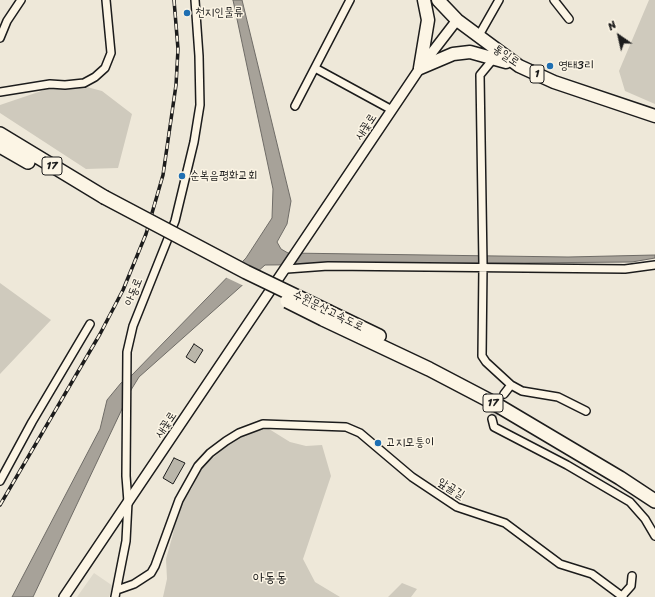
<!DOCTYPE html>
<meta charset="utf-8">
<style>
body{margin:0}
#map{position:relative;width:655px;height:597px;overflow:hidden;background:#eee8d9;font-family:Sriracha,sans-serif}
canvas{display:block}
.north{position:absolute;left:599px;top:16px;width:40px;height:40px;-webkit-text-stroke:3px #fcf5e5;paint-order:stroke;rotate:326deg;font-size:11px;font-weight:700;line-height:16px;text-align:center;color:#1c1c1c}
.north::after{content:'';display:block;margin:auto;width:14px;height:18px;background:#1c1c1c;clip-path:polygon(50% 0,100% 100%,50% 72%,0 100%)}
</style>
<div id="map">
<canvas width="655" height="597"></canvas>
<div class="north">N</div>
</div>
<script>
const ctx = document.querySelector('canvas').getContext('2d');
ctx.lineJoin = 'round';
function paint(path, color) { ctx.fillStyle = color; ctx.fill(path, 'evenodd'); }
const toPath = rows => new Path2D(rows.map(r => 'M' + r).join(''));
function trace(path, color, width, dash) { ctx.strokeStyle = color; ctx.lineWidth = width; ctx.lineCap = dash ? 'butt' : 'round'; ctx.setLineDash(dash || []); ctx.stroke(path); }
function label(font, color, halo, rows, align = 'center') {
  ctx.font = font + ' Sriracha,"Poor Story",sans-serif'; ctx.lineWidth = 3; ctx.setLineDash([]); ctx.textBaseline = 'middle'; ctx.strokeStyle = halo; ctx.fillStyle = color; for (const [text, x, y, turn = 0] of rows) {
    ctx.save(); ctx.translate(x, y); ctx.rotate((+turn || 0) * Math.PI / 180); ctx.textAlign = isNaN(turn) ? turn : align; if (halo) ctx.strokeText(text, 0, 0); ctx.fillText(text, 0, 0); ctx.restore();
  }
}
const built = toPath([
 [94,573,113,586,109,597,77,597]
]);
const green = toPath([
 [649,0,655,0,655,104,625,91,619,71],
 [68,82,102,91,132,114,118,168,86,169,0,113,0,105],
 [0,283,51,320,0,374],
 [269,429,290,442,306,446,322,445,331,476,303,559,315,582,340,597,163,597,167,579,166,559,173,534,177,508,192,488,201,468,235,439,250,430],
 [402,583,417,589,411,597,388,597]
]);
const water = toPath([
 [233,0,242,0,291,201,287,224,277,242,281,249,288,253,568,257,655,255,655,258,632,262,265,265,139,377,131,390,33,597,12,597,100,429,107,400,121,383,132,375,246,258,272,218,273,189,233,0]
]);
const pier = toPath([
 [241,261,261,271,244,286,225,277]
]);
const building = toPath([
 [194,344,203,350,195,363,186,357,194,344],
 [174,458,185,463,173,484,163,478,174,458]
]);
const minorTunnel = toPath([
 [492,419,504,394]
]);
const minor = toPath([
 [554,0,569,19],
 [478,37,499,0],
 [0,38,7,21,21,0],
 [494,58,480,75,483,265,482,356,486,362,511,385,522,391,558,397,586,411],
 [315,68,392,110],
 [0,92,50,84,65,85,84,83,95,77,105,68,111,53,106,0],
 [295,106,350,0],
 [287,269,328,266,625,269,655,265],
 [504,394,511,385],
 [492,419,494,427,567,465,630,502,645,519,655,536],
 [0,481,32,422,90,324],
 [117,590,134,584,151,573,155,566,179,500,198,466,210,453,226,441,239,433,263,424,346,427,360,433,412,477,457,507,505,523,560,564,592,574,623,597],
 [622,596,631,586,632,576],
 [115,597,126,541,128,502,126,476,127,352,133,326,175,221,194,142,200,105,199,56,195,0]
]);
const tertiary = toPath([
 [64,597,420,68,457,20]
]);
const primary = toPath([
 [438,0,457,20,519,66,554,82,655,116],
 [420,68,453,54,470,52,506,62],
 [420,68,428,20,424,0]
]);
const motorway = toPath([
 [0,134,104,197],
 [0,146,28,162],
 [329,312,379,336],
 [323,319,429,369,492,402,620,478,655,501]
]);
const rail = toPath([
 [0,505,100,334,123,290,146,234,163,175,176,85,178,49,174,0]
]);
const motorwayBridge = toPath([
 [104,197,246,272,329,312],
 [287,301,323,319]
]);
const markers = [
 [187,13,4,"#1f6fb2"],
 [550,66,4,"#1f6fb2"],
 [182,176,4,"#1f6fb2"],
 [378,443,4,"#1f6fb2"]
];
const shields = [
 [537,74,14],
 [52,166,20],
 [493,403,20]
];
const shieldNames = [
 ["1",537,74],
 ["17",52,166],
 ["17",493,403]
];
const poiNames = [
 ["천지인물류",195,13],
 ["영태3리",558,66],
 ["순복음평화교회",190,176],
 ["고지모퉁이",386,443]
];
const streetNames = [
 ["통일로",506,56,34],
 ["새꽃로",366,127,-56],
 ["아동로",134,292,-68],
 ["수원문산고속도로",328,311,26],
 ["새꽃로",166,425,-56],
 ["앞골길",451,489,32]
];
const quarterNames = [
 ["아동동",270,578]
];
paint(built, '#ded9cb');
paint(green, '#cfcabd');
paint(water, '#a7a299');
trace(water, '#6f6c67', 1);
paint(pier, '#eee8d9');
paint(building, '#bab6aa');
trace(building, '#1c1c1c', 1);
trace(minorTunnel, '#cec9bd', 7, [7, 3.5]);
trace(minor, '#1c1c1c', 10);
trace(tertiary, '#1c1c1c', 12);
trace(primary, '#1c1c1c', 15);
trace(motorway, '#1c1c1c', 16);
trace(minor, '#fcf5e5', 7);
trace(tertiary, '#fcf5e5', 9);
trace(primary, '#fcf5e5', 12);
trace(motorway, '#fcf5e5', 13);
trace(rail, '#1c1c1c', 3.5);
trace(rail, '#fcf5e5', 2, [6]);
trace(motorwayBridge, '#1c1c1c', 16, []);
trace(motorwayBridge, '#fcf5e5', 13);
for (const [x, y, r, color] of markers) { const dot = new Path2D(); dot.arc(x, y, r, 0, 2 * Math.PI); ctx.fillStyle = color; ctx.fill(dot); trace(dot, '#fcf5e5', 1.5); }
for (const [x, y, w] of shields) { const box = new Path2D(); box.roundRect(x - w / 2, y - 9, w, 18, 3); ctx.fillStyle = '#fcf5e5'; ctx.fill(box); trace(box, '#1c1c1c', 1); }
label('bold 11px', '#1c1c1c', null, shieldNames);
label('12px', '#1c1c1c', '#fcf5e5', poiNames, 'left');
label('12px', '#1c1c1c', '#fcf5e5', streetNames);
label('14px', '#1c1c1c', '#fcf5e5', quarterNames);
</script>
